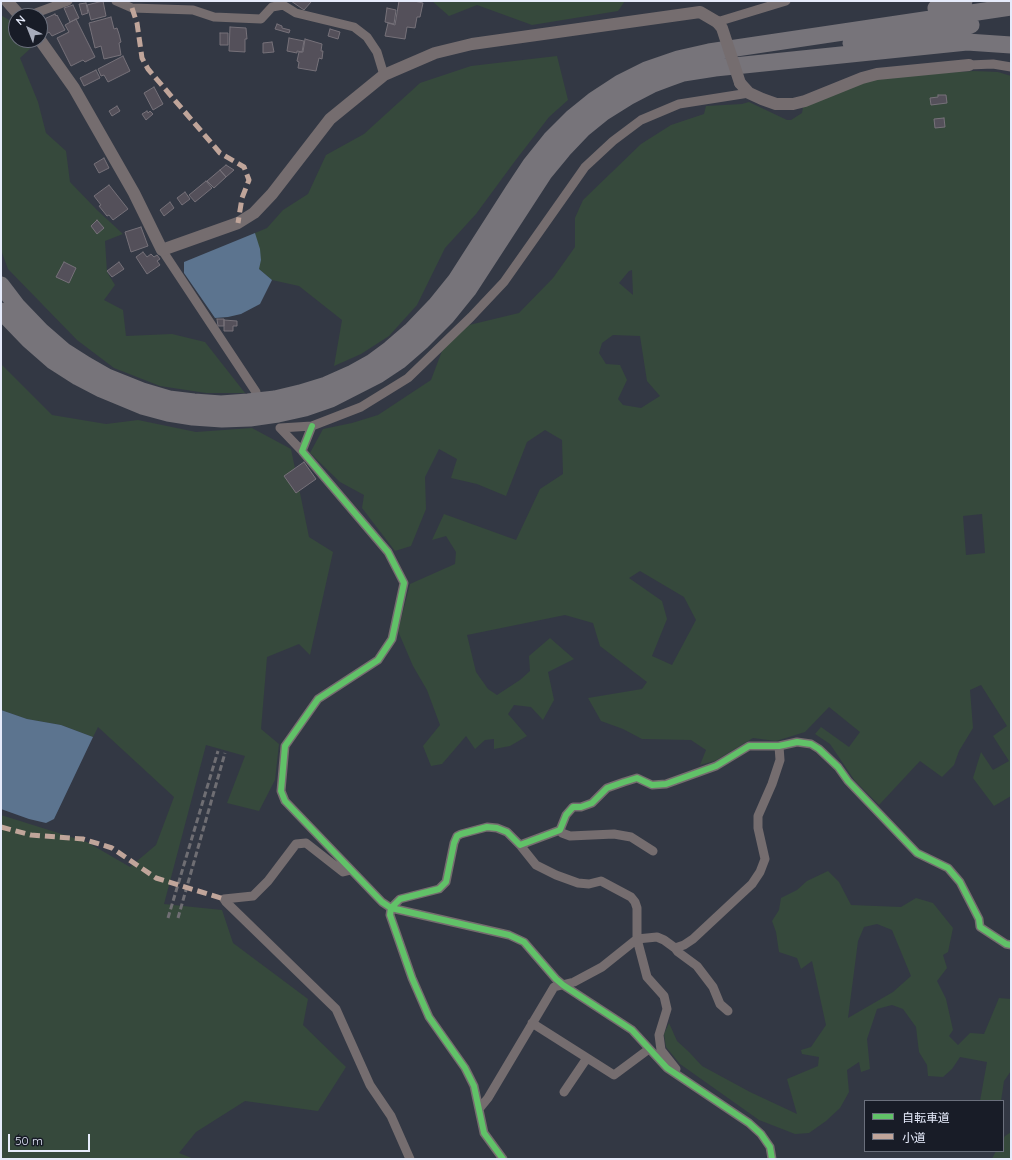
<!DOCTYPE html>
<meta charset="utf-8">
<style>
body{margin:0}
#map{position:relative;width:1012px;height:1160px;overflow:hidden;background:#333844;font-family:Quicksand,"Noto Sans JP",sans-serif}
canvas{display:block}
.frame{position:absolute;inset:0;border:2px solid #e6ebfb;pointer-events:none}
.legend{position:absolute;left:864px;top:1100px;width:140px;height:52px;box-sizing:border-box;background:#181c27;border:1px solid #6a6f7c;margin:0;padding:5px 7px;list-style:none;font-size:12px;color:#e6ebfb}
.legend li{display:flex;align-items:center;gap:8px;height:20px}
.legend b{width:20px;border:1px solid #6a6f7c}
.north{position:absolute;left:8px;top:8px;width:40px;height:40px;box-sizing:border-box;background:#181c27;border:1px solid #6a6f7c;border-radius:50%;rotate:317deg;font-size:11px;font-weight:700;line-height:16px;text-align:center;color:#e6ebfb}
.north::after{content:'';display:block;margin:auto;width:14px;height:18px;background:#a7acbb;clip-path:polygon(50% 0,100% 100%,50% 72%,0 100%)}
.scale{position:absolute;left:8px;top:1134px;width:82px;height:18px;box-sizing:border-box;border:2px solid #e6ebfb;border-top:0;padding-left:5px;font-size:12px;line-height:14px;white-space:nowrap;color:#e6ebfb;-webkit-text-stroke:3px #181c27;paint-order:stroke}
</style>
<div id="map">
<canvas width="1012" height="1160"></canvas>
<div class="frame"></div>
<ul class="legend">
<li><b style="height:5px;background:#61c268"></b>自転車道</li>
<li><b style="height:5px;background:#c0a59a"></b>小道</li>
</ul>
<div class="north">N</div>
<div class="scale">50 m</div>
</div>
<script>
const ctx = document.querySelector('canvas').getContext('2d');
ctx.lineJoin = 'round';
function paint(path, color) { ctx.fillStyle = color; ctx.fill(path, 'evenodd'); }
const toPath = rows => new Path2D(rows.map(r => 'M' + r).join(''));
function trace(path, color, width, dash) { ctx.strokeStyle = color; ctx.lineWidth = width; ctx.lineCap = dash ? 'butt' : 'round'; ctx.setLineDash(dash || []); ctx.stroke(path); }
const green = toPath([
 [432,1,625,1,618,11,532,25,477,5,449,16],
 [1,15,9,20,16,29,16,40,25,40,31,48,20,58,38,102,46,133,66,151,70,182,97,210,123,234,105,241,107,272,115,285,104,300,123,310,126,336,172,334,205,342,245,393,206,393,160,386,114,368,77,340,8,269,1,250],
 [557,56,568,100,549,117,515,161,476,214,445,248,417,305,389,336,361,354,334,366,342,320,299,286,272,280,259,269,255,233,267,228,283,210,308,194,326,155,364,134,420,83,471,66],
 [974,71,998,72,1011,76,1011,796,994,806,973,778,981,752,993,770,1009,761,993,736,1007,726,981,685,970,690,973,728,959,751,954,765,942,777,920,761,879,805,855,781,830,744,815,734,821,727,849,747,860,732,829,707,805,732,776,741,753,738,715,761,700,765,706,750,691,740,642,739,623,729,601,721,588,698,642,689,647,682,600,646,593,623,565,615,467,635,476,672,488,689,497,695,520,680,530,671,529,656,550,638,574,659,548,672,554,700,543,720,531,707,514,705,508,714,527,736,510,746,494,749,494,739,485,740,475,749,466,736,442,764,431,766,423,746,440,725,427,690,413,666,398,631,410,584,455,564,456,552,446,536,432,540,444,514,516,540,540,489,563,474,562,440,545,430,527,442,506,496,477,484,451,478,457,459,439,449,425,477,426,509,411,546,395,551,362,508,364,495,340,482,310,453,323,429,352,423,378,415,431,380,442,351,465,326,519,313,553,278,575,247,575,218,583,200,641,144,671,125,704,114,706,106,742,104,749,102,787,120,791,120,802,113,803,107,859,83,896,76],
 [632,270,633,295,619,283,629,271],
 [613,335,640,336,647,381,660,396,641,408,623,405,618,399,627,380,620,365,606,364,599,353,602,343],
 [982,514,985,553,966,555,963,516],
 [640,571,684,597,696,620,672,665,652,656,667,619,662,601,629,578],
 [1,364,52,415,106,424,138,420,196,432,252,428,291,449,309,537,333,552,310,655,299,644,267,657,261,729,279,744,275,780,259,811,227,803,245,756,206,745,164,904,222,910,233,943,308,999,303,1025,346,1067,318,1111,245,1101,196,1132,179,1153,194,1159,1,1159,1,815,87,842,130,867,156,845,174,797,98,727,93,737,61,725,27,719,1,710],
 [828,871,839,882,851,905,901,907,916,898,933,903,953,928,948,952,943,955,947,968,937,981,946,999,953,1030,949,1036,958,1045,970,1033,984,1034,999,998,1011,999,1011,1071,1004,1081,1001,1101,980,1101,987,1062,960,1057,952,1069,943,1077,928,1076,927,1065,919,1052,916,1027,903,1009,892,1005,877,1009,867,1039,870,1069,861,1072,859,1062,847,1070,849,1092,840,1108,826,1121,809,1133,795,1134,759,1120,680,1064,666,1047,664,1034,669,1023,677,1041,689,1052,702,1066,750,1092,797,1114,787,1079,818,1066,819,1057,802,1054,801,1050,811,1047,826,1025,812,961,801,969,797,958,779,952,776,932,772,921,779,910,781,898,797,890,807,881],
 [877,924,892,930,911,976,893,992,848,1018,858,941,864,927],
 [1011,1132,1011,1159,992,1159,996,1151,1003,1151,1003,1139,1005,1136]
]);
const water = toPath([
 [255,233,260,249,261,260,259,269,272,280,260,304,241,314,228,317,215,318,184,273,184,262],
 [1,710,27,719,61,725,93,737,54,819,46,823,29,819,1,809]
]);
const building = toPath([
 [103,1,106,16,91,20,87,5,103,1],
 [291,1,310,1,311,2,304,10,291,1],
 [399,1,414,1,423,3,420,17,417,17,415,28,407,27,405,39,385,36,388,23,395,25,399,1],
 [86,3,88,13,82,15,79,4,86,3],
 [73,5,79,18,70,22,64,8,73,5],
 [387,8,396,10,394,24,385,22,387,8],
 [55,14,56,16,57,15,65,30,52,36,49,32,46,34,40,21,55,14],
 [111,17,114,29,117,28,119,34,121,42,119,43,121,55,104,59,101,46,95,48,89,23,111,17],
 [76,19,95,57,85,62,83,60,71,66,57,38,69,32,65,25,76,19],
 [277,24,282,26,282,28,290,30,289,33,275,29,277,24],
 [230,27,246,28,247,39,245,39,245,52,229,51,230,27],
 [330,29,340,32,338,39,328,36,330,29],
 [220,33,228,33,228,45,220,45,220,33],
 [289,38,304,41,302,52,297,51,297,53,287,51,289,38],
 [305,39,322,44,321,51,323,51,322,59,319,58,316,71,298,68,299,62,297,61,299,52,303,52,305,39],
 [272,42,274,52,263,53,263,43,272,42],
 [123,56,130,71,108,82,104,75,101,76,98,69,123,56],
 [96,70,100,78,84,86,80,78,96,70],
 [154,87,163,104,153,110,144,93,154,87],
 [938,95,946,95,947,103,931,105,930,98,938,97,938,95],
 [117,106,120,111,112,116,109,111,117,106],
 [147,111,148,113,150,111,153,114,146,120,142,114,147,111],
 [944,118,945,127,935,128,934,119,944,118],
 [104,158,109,168,99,173,94,164,104,158],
 [226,165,234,170,226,177,220,170,226,165],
 [220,170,226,177,214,188,207,181,220,170],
 [206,181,212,188,195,202,189,195,206,181],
 [109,185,128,209,113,220,109,215,107,216,99,206,101,205,94,196,109,185],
 [185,192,190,199,182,205,177,198,185,192],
 [170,202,174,208,164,216,160,210,170,202],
 [97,220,104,228,97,234,91,226,97,220],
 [141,227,148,246,131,252,125,232,141,227],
 [143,252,147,257,151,254,154,257,157,255,160,259,157,261,160,265,147,274,136,257,143,252],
 [64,262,76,268,69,283,56,277,64,262],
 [119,262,124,269,112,277,107,271,119,262],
 [217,319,224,319,224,326,218,326,217,319],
 [224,320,237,321,237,326,233,326,233,331,224,331,224,320],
 [304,462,316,479,296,493,284,476,304,462]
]);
const minor = toPath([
 [116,1,132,8,193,10,214,17,261,19,272,7,283,5,296,13,354,27,367,37,377,52,384,75],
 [30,16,33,14,68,1],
 [717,22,786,1],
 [969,65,993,64,1011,67],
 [162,250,256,392],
 [312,426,302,451,388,552,404,583,392,639,378,660,318,699,285,746,281,791,285,801,382,902,391,908,509,935,524,942,556,979,563,985,632,1030,667,1068,749,1123,761,1134,770,1147,772,1159],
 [280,428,312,426,361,407,408,378,471,317,504,282,585,167,613,141,641,120,679,104,749,93],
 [280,428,302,451],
 [560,830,562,833,570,836,614,834,631,837,653,851],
 [351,870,343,872,306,843,296,844,268,881,253,896,224,899,226,902,336,1009,370,1085,391,1116,410,1159],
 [675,948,684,945,693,939,752,884,760,872,765,859,758,828,758,816,772,784,780,760,779,746],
 [532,1023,614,1075,649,1049],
 [676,1069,661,1050,659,1035,667,1009,664,996,647,977,637,939,657,937,664,940,675,948,678,952,697,966,713,987,720,1004,728,1011],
 [564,1092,587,1058],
 [479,1109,488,1098,554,987,574,982,602,967,637,939,637,908,635,902,631,897,601,881,589,884,578,883,556,875,536,865,520,845],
 [503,1159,484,1133,474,1086,465,1068,429,1017,412,978,390,915,391,908,400,899,439,889,446,882,454,843,457,836,461,834,487,827,497,828,507,832,520,845,560,830,566,815,573,807,581,807,592,803,607,788,624,782,637,778,652,785,666,784,716,766,749,746,779,746,797,742,811,744,819,749,838,767,848,781,917,853,948,868,960,882,979,919,980,927,1006,944,1011,945]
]);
const tertiary = toPath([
 [7,1,20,16],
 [40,40,74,88,134,193,162,250,238,223,254,213,272,194,330,119,384,75,435,53,472,44,700,12,717,22],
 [740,83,749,93,762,99,776,104,793,104,805,101,862,78,877,74,969,65]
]);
const motorway = toPath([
 [936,8,964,1],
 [851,43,971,25],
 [1,285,17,306,41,331,64,351,86,365,107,377,142,391,169,399,194,402,221,404,248,402,275,399,300,393,326,385,353,373,371,363,390,349,412,330,435,306,456,280,513,191,531,164,551,139,573,117,594,100,620,83,646,70,678,59,709,52,1011,7],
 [1,311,29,340,53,361,78,377,101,389,142,406,168,413,193,417,222,419,250,418,278,414,305,408,331,399,378,375,399,361,422,341,447,316,468,290,544,173,563,150,583,129,604,112,628,97,653,84,669,78,683,73,715,68,967,42,1011,45]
]);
const rail = toPath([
 [168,918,218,751],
 [178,918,225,753]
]);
const tertiaryBridge = toPath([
 [717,22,722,28,740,83]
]);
const quiet = toPath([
 [132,8,137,23,142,58,148,69,220,153,244,167,249,180,242,198,238,223],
 [1,827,31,835,83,839,112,848,156,878,224,899]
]);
const cycleway = toPath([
 [312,426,302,451,388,552,404,583,392,639,378,660,318,699,285,746,281,791,285,801,382,902,391,908,509,935,524,942,556,979,563,985,632,1030,667,1068,749,1123,761,1134,770,1147,772,1159],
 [503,1159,484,1133,474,1086,465,1068,429,1017,412,978,390,915,391,908,400,899,439,889,446,882,454,843,457,836,461,834,487,827,497,828,507,832,520,845,560,830,566,815,573,807,581,807,592,803,607,788,624,782,637,778,652,785,666,784,716,766,749,746,779,746,797,742,811,744,819,749,838,767,848,781,917,853,948,868,960,882,979,919,980,927,1006,944,1011,945]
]);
paint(green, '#36493c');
paint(water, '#5c748f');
paint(building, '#54505a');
trace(building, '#767179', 1);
trace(minor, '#756d6f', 9);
trace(tertiary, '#756d6f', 12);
trace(motorway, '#77747a', 17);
trace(rail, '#6f6e73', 3, [6, 3]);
trace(tertiaryBridge, '#756d6f', 12);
trace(quiet, '#c0a59a', 5, [10, 5]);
trace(cycleway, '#61c268', 6);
</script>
